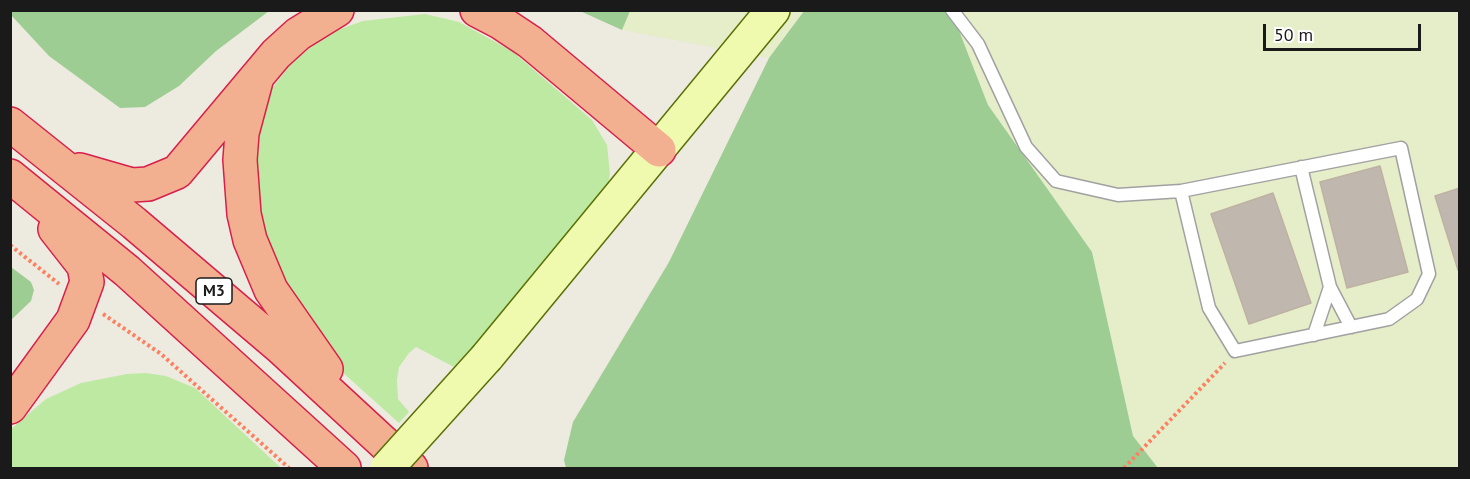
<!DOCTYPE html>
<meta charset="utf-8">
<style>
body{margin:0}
#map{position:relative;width:1470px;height:479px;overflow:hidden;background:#edeadf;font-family:"PT Sans",sans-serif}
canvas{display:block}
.frame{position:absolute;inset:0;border:12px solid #1a1a1a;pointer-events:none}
.scale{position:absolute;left:1263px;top:24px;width:158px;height:27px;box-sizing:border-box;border:3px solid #1a1a1a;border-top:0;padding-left:8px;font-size:18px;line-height:21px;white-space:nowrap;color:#1a1a1a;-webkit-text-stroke:4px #fff;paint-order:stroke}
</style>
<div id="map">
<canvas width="1470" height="479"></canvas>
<div class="frame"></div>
<div class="scale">50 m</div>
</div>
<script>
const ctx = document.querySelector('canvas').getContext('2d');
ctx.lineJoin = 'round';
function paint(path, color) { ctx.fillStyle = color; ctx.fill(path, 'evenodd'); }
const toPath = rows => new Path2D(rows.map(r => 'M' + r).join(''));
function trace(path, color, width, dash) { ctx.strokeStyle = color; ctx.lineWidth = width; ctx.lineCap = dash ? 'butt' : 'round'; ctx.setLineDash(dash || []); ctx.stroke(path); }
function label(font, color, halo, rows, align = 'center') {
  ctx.font = font + ' "PT Sans",sans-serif'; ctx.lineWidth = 4.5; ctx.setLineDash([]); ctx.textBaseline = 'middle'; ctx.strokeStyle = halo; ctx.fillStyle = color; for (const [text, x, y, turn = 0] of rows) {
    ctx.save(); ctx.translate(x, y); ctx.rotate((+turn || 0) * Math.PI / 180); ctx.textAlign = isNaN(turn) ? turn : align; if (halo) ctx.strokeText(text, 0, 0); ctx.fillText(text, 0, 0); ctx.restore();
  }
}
const farmland = toPath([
 [630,11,804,11,769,58,622,30],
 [944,11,1459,11,1459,468,1158,468,1133,436,1092,252,988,105,956,23]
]);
const grass = toPath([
 [425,14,459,22,512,51,592,120,607,145,610,174,607,189,592,214,454,367,416,347,409,353,399,367,397,380,398,399,409,412,399,423,321,353,283,286,261,222,253,181,257,124,270,91,291,64,326,34,363,21],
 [146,373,166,376,195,388,281,468,11,468,11,429,46,399,81,383,127,374]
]);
const forest = toPath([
 [11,10,269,10,269,11,216,51,179,86,145,107,120,108,49,56,11,15],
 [944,10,956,23,988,105,1092,252,1133,436,1158,468,566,468,564,460,573,422,669,262,769,58,804,11],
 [580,11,630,11,622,30],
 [11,267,31,282,34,290,31,301,11,320]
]);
const building = toPath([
 [1380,166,1408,272,1347,288,1320,182,1380,166],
 [1460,188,1460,270,1458,270,1435,196,1460,188],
 [1273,193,1311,303,1249,324,1211,214,1273,193]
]);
const path = toPath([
 [10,245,59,284],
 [103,314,161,354,289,468],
 [1124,468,1225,363]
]);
const service = toPath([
 [952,10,978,44,1026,147,1056,181,1118,195,1181,191,1401,148,1429,274,1417,299,1389,319,1235,351,1209,308,1181,191],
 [1301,167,1330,287,1351,327],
 [1314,335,1330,287]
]);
const secondary = toPath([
 [487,357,773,10]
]);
const trunk = toPath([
 [477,10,500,22,530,42,659,150],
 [257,77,242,133,240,160,244,214,250,240,271,290,326,369],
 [10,124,134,223,280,347,411,468],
 [80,170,132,185,148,184,177,172,276,54,298,34,337,10],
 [10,176,127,271,344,468],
 [10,407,73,320,87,282,84,266,55,229]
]);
const secondaryBridge = toPath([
 [387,468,487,357]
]);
const shields = [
 [214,291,36]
];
const shieldNames = [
 ["М3",214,291]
];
paint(farmland, '#e6edc9');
paint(grass, '#bee9a3');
paint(forest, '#9ecd93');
paint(building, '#c0b8af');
trace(building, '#beb1a2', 1.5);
trace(service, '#a1a1a1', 15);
trace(secondary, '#597102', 36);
trace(trunk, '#d81f4b', 36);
trace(path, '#fd8160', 4, [3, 3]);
trace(service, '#fff', 12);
trace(secondary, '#effaaf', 33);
trace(trunk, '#f2b090', 33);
trace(secondaryBridge, '#597102', 36, []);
trace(secondaryBridge, '#effaaf', 33);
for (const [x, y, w] of shields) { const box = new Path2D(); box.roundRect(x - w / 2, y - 13, w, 26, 4.5); ctx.fillStyle = '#fff'; ctx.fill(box); trace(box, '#1a1a1a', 1.5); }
label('bold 16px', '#1a1a1a', null, shieldNames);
</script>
